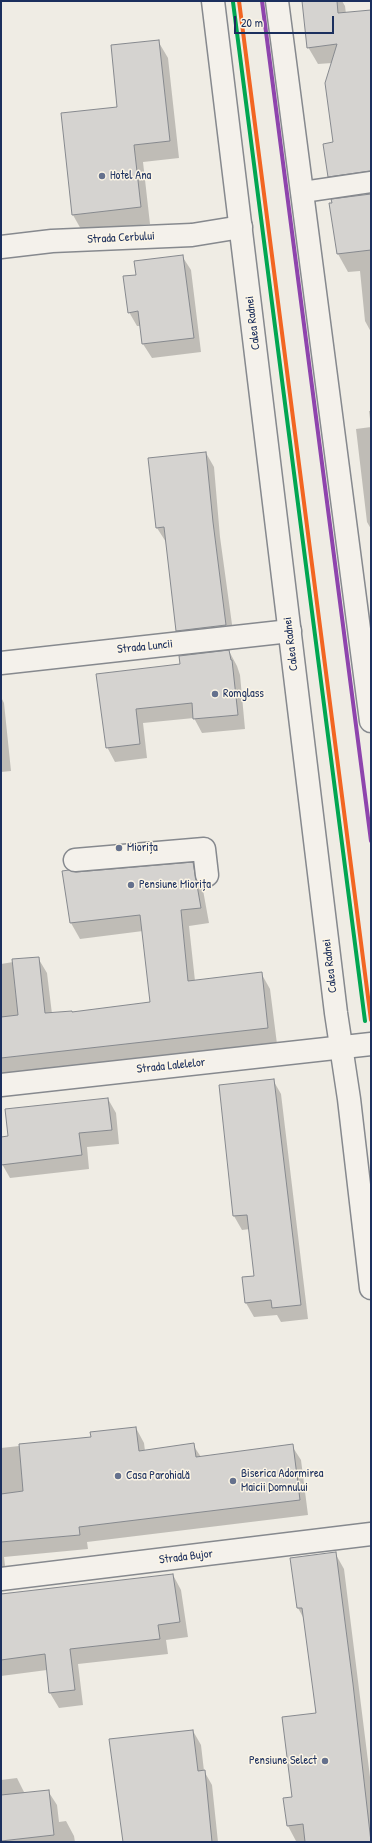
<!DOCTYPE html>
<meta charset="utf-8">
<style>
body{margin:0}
#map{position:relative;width:372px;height:1843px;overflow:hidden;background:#efece4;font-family:"Patrick Hand",sans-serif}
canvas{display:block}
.frame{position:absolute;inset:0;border:2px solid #1b2f5e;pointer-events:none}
.scale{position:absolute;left:234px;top:16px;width:100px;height:18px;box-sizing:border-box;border:2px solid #1b2f5e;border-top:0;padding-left:5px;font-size:12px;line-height:14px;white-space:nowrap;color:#1b2f5e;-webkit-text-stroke:3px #fcf5e5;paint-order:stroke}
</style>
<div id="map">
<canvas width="372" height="1843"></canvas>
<div class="frame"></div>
<div class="scale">20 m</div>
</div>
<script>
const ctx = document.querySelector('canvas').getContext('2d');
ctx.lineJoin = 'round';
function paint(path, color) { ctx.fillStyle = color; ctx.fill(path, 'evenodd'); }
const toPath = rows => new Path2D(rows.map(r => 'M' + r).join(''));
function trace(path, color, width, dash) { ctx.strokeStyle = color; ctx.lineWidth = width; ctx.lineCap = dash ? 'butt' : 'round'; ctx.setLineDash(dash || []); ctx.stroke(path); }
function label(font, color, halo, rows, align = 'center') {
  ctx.font = font + ' "Patrick Hand",sans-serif'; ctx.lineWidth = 3; ctx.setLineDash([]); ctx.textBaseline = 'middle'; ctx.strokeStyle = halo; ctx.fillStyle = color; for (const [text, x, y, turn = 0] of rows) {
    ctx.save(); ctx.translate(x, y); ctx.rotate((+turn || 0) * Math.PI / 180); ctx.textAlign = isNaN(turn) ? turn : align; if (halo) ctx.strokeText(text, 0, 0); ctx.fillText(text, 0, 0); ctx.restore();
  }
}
const shadow = toPath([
 [303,1,342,1,345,6,346,14,371,11,371,189,339,194,329,176,334,143,332,63,318,64,308,47],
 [158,41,168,58,179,158,143,162,150,224,82,231,73,215,118,108],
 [371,194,371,332,365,321,360,271,348,272,338,254,331,204],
 [182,256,191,270,201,352,152,358,143,344,141,326,137,326,129,312,137,276],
 [369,411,371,411,371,529,367,522,356,429,371,427],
 [206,453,214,467,220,537,234,639,185,645,177,631,166,542,157,528],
 [229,651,237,666,240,675,245,729,202,733,194,718,143,723,147,758,115,762,107,747,97,675,181,665],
 [1,697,4,703,11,771,1,772],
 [192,864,201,879,209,923,189,926,195,981,261,973,270,989,277,1044,1,1074,1,964,38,958,47,973,52,1014,72,1013,151,1003,143,931,80,939,71,923,63,872,76,873],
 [273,1080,281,1094,308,1319,281,1322,277,1315,254,1317,246,1303,243,1278,255,1277,250,1229,242,1230,234,1216,220,1085],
 [108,1099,116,1113,119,1144,87,1147,89,1169,10,1178,2,1164,1,1138,9,1137],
 [136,1428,144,1443,145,1451,193,1445,201,1457,292,1446,301,1460,308,1515,87,1542,88,1549,4,1557,7,1582,1,1585,1,1448,92,1438],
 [335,1553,344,1569,371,1785,371,1842,296,1841,288,1826,293,1798,317,1713,304,1619,298,1608],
 [173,1575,181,1590,188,1637,166,1640,168,1654,78,1664,83,1705,59,1708,50,1693,47,1670,1,1676,1,1592,4,1595],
 [193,1731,201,1745,204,1771,212,1785,218,1842,124,1842],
 [17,1778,25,1794,48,1791,57,1805,59,1822,66,1821,74,1836,75,1842,1,1842,1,1780]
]);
const building = toPath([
 [302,1,337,1,338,13,371,10,371,171,328,177,323,144,333,142,325,83,337,44,307,48,302,1],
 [159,40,170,141,134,145,141,207,72,215,61,113,117,107,111,45,159,40],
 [371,194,371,250,337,254,329,203,332,203,331,199,371,194],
 [183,255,194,338,142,344,138,311,128,313,123,276,136,275,134,261,183,255],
 [206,452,213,522,226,625,176,631,164,527,156,528,148,458,206,452],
 [229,650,231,660,232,660,238,715,193,719,192,703,136,709,140,744,106,748,96,674,180,664,179,656,229,650],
 [193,862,201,908,181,910,188,981,262,972,268,1028,1,1058,1,1017,18,1015,12,959,39,957,45,1013,72,1011,72,1012,150,1002,140,915,70,923,62,871,69,870,76,872,193,862],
 [274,1079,301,1305,272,1308,271,1300,245,1303,242,1277,254,1276,247,1215,233,1216,219,1085,274,1079],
 [108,1098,112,1130,79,1133,82,1155,1,1165,1,1137,8,1136,5,1109,108,1098],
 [136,1427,139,1451,194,1443,196,1457,293,1444,300,1500,79,1527,80,1535,1,1542,1,1494,23,1491,19,1444,91,1437,90,1432,136,1427],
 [336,1552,353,1684,371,1842,305,1842,303,1824,287,1826,283,1798,292,1797,282,1717,316,1713,302,1608,297,1608,290,1558,336,1552],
 [173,1574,180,1622,158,1625,160,1639,70,1649,75,1690,49,1693,45,1654,1,1660,1,1594,173,1574],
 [193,1730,198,1771,205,1770,212,1842,123,1842,109,1739,193,1730],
 [49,1790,54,1835,1,1841,1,1795,49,1790]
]);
const service = toPath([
 [303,192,371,182]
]);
const pedestrian = toPath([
 [75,860,204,849,207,875]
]);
const minor = toPath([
 [1,247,52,241,192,235,241,227],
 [1,663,290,631],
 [1,1085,371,1044],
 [1,1579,371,1534]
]);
const primary = toPath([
 [213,1,336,1013,349,1099,371,1288],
 [277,1,371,721]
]);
const tram1 = toPath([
 [239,1,371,1020]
]);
const tram2 = toPath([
 [233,2,365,1021]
]);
const tram3 = toPath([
 [262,1,371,841]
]);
const markers = [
 [102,176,4,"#65718d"],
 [215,694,4,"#65718d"],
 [119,848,4,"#65718d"],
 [131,885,4,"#65718d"],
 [118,1476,4,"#65718d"],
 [233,1481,4,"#65718d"],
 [325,1761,4,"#65718d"]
];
const poiNames = [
 ["Hotel Ana",110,176],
 ["Romglass",223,694],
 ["Miorița",127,848],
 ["Pensiune Miorița",139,885],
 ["Biserica Adormirea",241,1474],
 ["Maicii Domnului",241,1488],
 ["Casa Parohială",126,1476],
 ["Pensiune Select",317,1761,"right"]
];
const streetNames = [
 ["Strada Cerbului",121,238,-3],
 ["Calea Radnei",253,323,-97],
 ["Calea Radnei",291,644,-97],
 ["Strada Luncii",145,647,-6],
 ["Calea Radnei",330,966,-97],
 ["Strada Lalelelor",171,1066,-6],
 ["Strada Bujor",186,1557,-7]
];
paint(shadow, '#0003');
paint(building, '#d5d3d0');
trace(building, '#86898e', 1);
trace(service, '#86898e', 23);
trace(pedestrian, '#86898e', 25);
trace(minor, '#86898e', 25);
trace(primary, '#86898e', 25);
trace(service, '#f4f1eb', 20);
trace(pedestrian, '#f4f1eb', 22);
trace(minor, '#f4f1eb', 22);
trace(primary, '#f4f1eb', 22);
trace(tram1, '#f26522', 4);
trace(tram2, '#00a651', 4);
trace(tram3, '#8e44ad', 4);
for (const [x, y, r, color] of markers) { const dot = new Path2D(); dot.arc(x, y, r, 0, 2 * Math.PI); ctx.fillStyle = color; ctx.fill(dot); trace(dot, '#fcf5e5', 1.5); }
label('12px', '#1b2f5e', '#fcf5e5', poiNames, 'left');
label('12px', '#1b2f5e', '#fcf5e5', streetNames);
</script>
